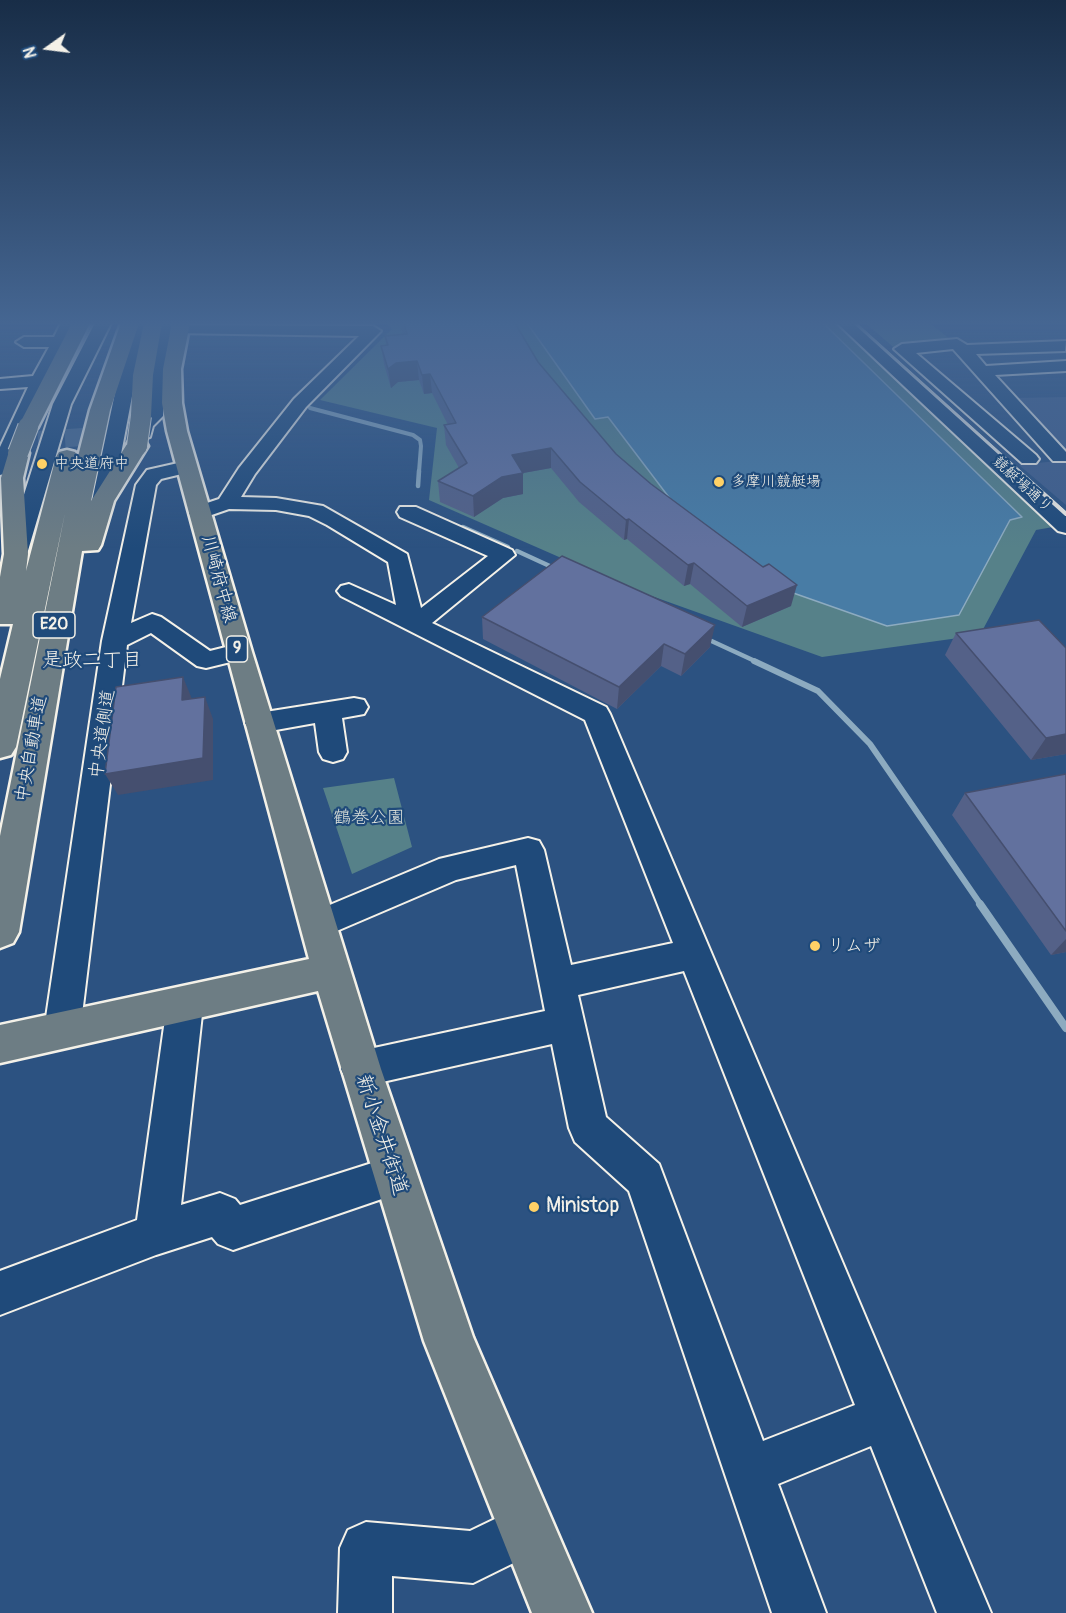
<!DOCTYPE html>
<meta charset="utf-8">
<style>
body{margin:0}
#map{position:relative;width:1066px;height:1613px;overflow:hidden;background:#2c5281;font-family:Pangolin,sans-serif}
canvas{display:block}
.north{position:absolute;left:18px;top:18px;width:60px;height:60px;-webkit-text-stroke:4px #1f4a7a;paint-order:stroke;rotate:256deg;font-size:16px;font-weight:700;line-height:24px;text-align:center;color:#f4f1e8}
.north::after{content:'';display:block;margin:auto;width:21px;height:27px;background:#f4f1e8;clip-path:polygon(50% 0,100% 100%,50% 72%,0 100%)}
</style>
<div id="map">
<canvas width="1066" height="1613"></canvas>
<div class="north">N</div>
</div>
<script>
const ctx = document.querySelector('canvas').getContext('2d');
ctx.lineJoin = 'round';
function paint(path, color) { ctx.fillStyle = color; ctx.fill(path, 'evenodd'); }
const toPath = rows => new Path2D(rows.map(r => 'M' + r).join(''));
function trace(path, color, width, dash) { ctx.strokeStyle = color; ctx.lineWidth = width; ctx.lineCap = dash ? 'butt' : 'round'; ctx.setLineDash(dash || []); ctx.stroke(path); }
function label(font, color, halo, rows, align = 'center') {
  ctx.font = font + ' Pangolin,"Klee One",sans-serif'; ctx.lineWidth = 4.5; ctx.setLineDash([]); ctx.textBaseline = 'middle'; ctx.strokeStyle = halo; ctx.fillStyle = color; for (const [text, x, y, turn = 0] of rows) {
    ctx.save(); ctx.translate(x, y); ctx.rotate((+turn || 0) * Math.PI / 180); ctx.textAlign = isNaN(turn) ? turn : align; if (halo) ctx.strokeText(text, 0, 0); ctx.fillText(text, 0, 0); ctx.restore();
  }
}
const built = toPath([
 [1066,397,1066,456,1017,398],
 [1066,460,1066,505,1019,465]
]);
const green = toPath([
 [386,323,837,323,1053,527,1036,530,980,635,822,657,632,589,429,500,437,428,320,400,392,329],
 [865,323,930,323,956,344,898,351],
 [394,778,412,847,352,874,323,788]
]);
const water = toPath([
 [527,323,823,323,1022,517,1010,520,959,615,887,626,745,576,671,500,608,417,595,419,527,323]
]);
const streamFar3 = toPath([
 [310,408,413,435,420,440,421,446,419,472]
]);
const streamFar2 = toPath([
 [418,486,419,471],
 [463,527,508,547],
 [517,551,554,568],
 [705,638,757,662]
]);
const streamFar1 = toPath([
 [754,661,818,691,870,744,981,905]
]);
const stream = toPath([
 [980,904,1066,1028]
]);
const minorTunnel = toPath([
 [38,440,129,434]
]);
const minor = toPath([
 [61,323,77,323,10,469,7,473,0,475,0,447,28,387,0,389,0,379,33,376,49,347,24,347,16,342,24,337,54,337,61,323],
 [95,323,111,323,71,404,27,554,24,559,16,561,8,559,5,554,53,404,95,323],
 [130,323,146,323,112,501,109,505,102,507,95,505,92,501,130,323],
 [156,323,172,323,165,373,163,416,153,426,150,437,143,439,134,433,135,424,145,414,147,373,156,323],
 [837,323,854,323,1066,514,1066,533,1058,531,837,323],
 [179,325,373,326,381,331,306,407,255,474,241,497,276,498,323,506,407,554,421,608,488,556,400,517,397,512,400,507,416,507,512,550,515,555,432,623,606,707,610,714,991,1613,937,1613,871,1446,778,1484,826,1613,772,1613,629,1191,575,1142,569,1128,552,1044,360,1087,347,1082,341,1069,347,1056,360,1051,545,1011,516,865,456,880,318,939,306,935,301,925,306,915,439,859,528,838,539,841,544,850,571,965,673,943,585,720,341,596,337,591,341,586,349,584,396,605,388,562,327,525,309,516,276,510,229,509,200,519,192,518,189,513,192,508,219,499,239,468,294,399,359,336,173,333,171,330,179,325],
 [684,971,855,1405,763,1441,659,1164,606,1117,578,995,684,971],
 [957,339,967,345,1066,341,1065,351,976,354,986,366,1066,361,1066,371,995,375,1066,452,1066,461,1053,461,953,349,916,353,1036,455,1039,459,1036,463,1022,463,894,349,902,344,957,339],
 [187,461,194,463,197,467,194,471,161,479,156,485,131,623,152,614,161,617,210,651,238,644,247,646,251,652,247,658,206,668,197,666,151,633,127,645,80,1031,75,1043,62,1048,49,1043,44,1031,102,641,136,485,147,470,187,461],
 [354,698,364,700,368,707,364,714,342,718,347,752,343,759,333,762,323,759,319,752,315,723,259,733,249,730,245,723,249,716,259,713,354,698],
 [185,989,198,993,203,1005,181,1205,220,1193,235,1199,240,1205,394,1156,408,1162,414,1176,408,1190,233,1250,218,1244,212,1237,156,1255,0,1315,0,1271,137,1220,167,1005,172,993,185,989],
 [526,1504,544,1512,552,1530,544,1548,473,1583,392,1576,392,1613,338,1613,340,1548,348,1530,366,1522,470,1531,526,1504]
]);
const major = toPath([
 [172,323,190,323,181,369,182,403,187,431,252,652,381,1069,473,1337,592,1613,532,1613,424,1341,318,991,0,1063,0,1025,309,959,167,431,162,403,163,369,172,323]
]);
const highway = toPath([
 [72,323,90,323,38,427,35,431,21,431,18,427,72,323],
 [121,323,139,323,110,410,91,501,129,441,145,441,148,446,114,501,101,545,98,550,82,551,19,932,13,943,0,948,0,836,65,513,16,747,11,755,0,758,0,679,13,624,0,624,0,577,4,554,1,478,10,448,26,448,29,453,23,478,28,554,26,571,56,457,59,452,67,450,75,452,78,457,74,472,90,410,121,323],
 [144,323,162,323,153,375,151,416,148,420,141,422,134,420,131,416,133,375,144,323]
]);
const railFar1 = toPath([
 [855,323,1020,472]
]);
const rail = toPath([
 [1018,471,1066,514]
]);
const highwayBridge = toPath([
 [137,446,141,416],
 [18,453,28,427]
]);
const wall = toPath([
 [400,323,515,323,538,362,616,454,791,606,742,627,690,584,684,586,627,539,624,540,579,502,551,468,523,473,523,494,503,498,474,517,440,502,438,481,459,468,446,445,444,425,448,425,432,393,424,394,419,380,398,382,391,388,384,364,381,346,386,345,385,336,403,334],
 [482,617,710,647,681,676,661,666,617,709,483,639],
 [956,633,1066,648,1066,754,1031,760,945,655],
 [1066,774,1066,952,1051,955,952,815,965,793]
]);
const shadedWall = toPath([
 [417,361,419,380,398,382,391,388,388,369,396,363],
 [430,374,432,393,424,394,422,375],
 [551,448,551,468,512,475,512,455],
 [523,473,523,494,503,498,474,517,473,496,502,477],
 [629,519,627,539,624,540,626,520],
 [694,563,690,584,684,586,688,565],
 [797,585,791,606,742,627,747,606],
 [715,625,710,647,681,676,685,654],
 [664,644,661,666,617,709,619,687],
 [183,677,192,699,182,700],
 [205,697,213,719,213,780,118,795,105,774],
 [1066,734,1066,754,1031,760,1046,738],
 [1066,939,1066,952,1051,955]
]);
const building = toPath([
 [404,323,515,323,538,362,616,454,651,484,763,567,769,564,797,585,747,606,694,563,688,565,629,519,626,520,580,482,551,448,512,455,523,473,502,477,473,496,438,481,467,463,444,425,456,423,430,374,422,375,417,361,396,363,388,369,381,346,388,345,385,336,407,334,404,323],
 [562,556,715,625,685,654,664,644,619,687,482,617,562,556],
 [1039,620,1066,648,1066,734,1046,738,956,633,1039,620],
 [183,677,182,700,205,697,203,758,105,774,116,687,183,677],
 [1066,774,1066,931,965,793,1066,774]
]);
const markers = [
 [42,464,6,"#ffd166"],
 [719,482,6,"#ffd166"],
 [815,946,6,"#ffd166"],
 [534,1207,6,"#ffd166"]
];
const farPoinames = [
 ["中央道府中",54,464],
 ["多摩川競艇場",731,482]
];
const farStreetnames = [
 ["競艇場通り",1022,485,43]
];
const shields = [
 [54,625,42],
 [237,649,21]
];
const shieldNames = [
 ["E20",54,625],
 ["9",237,649]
];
const streetNames = [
 ["川崎府中線",218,579,75],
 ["中央道側道",103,734,-82],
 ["中央自動車道",32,749,-80]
];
const parkNames = [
 ["鶴巻公園",369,818]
];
const poiNames = [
 ["リムザ",827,946]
];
const neighbourhoodNames = [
 ["是政二丁目",92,661]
];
const nearStreetnames = [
 ["新小金井街道",381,1135,72]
];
const nearPoinames = [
 ["Ministop",546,1207]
];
paint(built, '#405e8c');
paint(green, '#568189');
paint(water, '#487ca5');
trace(water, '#8dabc0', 1.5);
trace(streamFar3, '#8dabc0', 4);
trace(streamFar2, '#8dabc0', 4.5);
trace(streamFar1, '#8dabc0', 6);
trace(stream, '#8dabc0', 8);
trace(minorTunnel, '#4a6a90', 18, [18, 9]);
trace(minor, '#f4f1e8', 4);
trace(major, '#f4f1e8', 5);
trace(highway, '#f4f1e8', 5);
paint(minor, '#1f4a7a');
paint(major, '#6d7d84');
paint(highway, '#6d7d84');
trace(railFar1, '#f4f1e8', 3);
trace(rail, '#f4f1e8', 4);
trace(highwayBridge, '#f4f1e8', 22, []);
trace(highwayBridge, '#6d7d84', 20);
paint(wall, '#546188');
paint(shadedWall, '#454f6f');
paint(building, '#62719e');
trace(building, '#454f6f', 1.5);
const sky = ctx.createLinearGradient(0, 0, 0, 548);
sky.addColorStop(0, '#182d47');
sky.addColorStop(0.59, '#456692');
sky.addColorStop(1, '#45669200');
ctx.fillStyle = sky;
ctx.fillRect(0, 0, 1066, 548);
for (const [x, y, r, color] of markers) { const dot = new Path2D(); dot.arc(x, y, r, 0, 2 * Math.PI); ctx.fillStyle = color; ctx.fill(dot); trace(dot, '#1f4a7a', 2); }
label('15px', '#f4f1e8', '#1f4a7a', farPoinames, 'left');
label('15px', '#f4f1e8', '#1f4a7a', farStreetnames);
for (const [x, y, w] of shields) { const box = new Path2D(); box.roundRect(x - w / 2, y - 13, w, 26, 4.5); ctx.fillStyle = '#1f4a7a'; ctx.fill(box); trace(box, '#f4f1e8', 1.5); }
label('bold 16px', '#f4f1e8', null, shieldNames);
label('18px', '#f4f1e8', '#1f4a7a', streetNames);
label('18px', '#dce0da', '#1f4a7a', parkNames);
label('18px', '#f4f1e8', '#1f4a7a', poiNames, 'left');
label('20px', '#f4f1e8', '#1f4a7a', neighbourhoodNames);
label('21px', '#f4f1e8', '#1f4a7a', nearStreetnames);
label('21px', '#f4f1e8', '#1f4a7a', nearPoinames, 'left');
</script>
